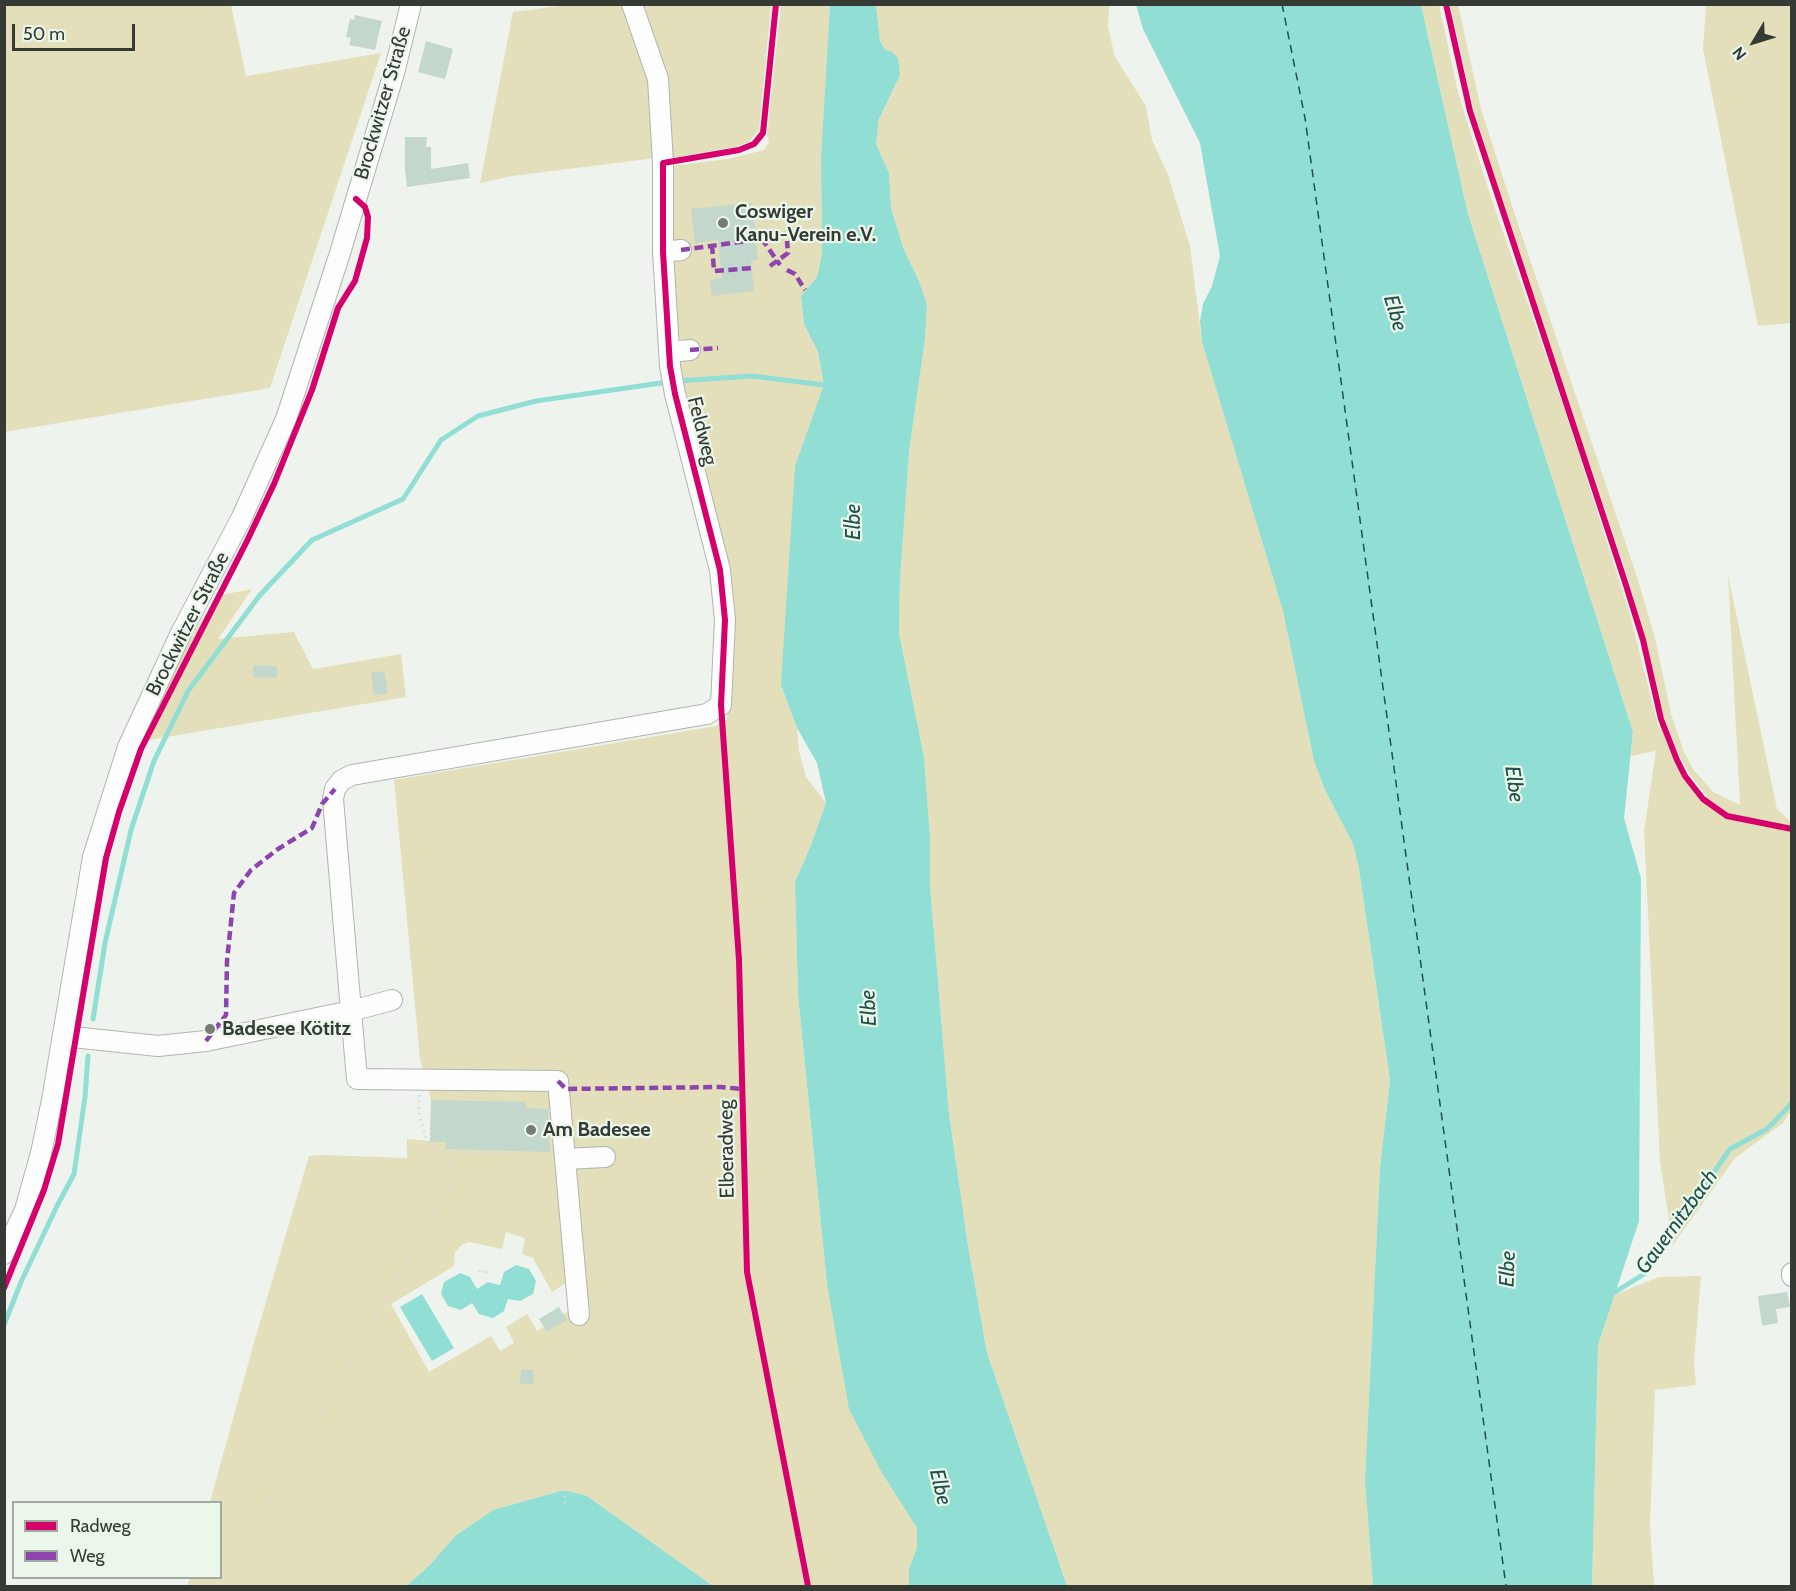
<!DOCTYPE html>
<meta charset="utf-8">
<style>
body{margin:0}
#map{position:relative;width:1796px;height:1591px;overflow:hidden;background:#eef4ed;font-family:Cabin,sans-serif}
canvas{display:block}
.frame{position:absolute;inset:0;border:6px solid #353a35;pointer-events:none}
.legend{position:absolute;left:12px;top:1501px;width:210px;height:78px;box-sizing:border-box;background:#ebf7ea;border:2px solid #a2aba2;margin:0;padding:8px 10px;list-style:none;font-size:18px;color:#353a35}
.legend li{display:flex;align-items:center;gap:12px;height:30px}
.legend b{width:30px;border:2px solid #a2aba2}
.north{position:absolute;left:1724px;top:12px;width:60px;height:60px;-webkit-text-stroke:4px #ebf7ea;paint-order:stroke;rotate:232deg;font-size:16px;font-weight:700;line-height:24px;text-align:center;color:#353a35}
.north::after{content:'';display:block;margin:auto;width:21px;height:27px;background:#353a35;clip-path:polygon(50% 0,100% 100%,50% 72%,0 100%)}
.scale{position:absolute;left:12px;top:24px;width:123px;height:27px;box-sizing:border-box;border:3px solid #353a35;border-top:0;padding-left:8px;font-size:18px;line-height:21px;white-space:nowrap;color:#353a35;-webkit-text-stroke:4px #ebf7ea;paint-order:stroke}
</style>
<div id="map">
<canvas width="1796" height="1591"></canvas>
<div class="frame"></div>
<ul class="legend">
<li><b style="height:8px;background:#d6006c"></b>Radweg</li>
<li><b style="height:8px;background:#8e44ad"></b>Weg</li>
</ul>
<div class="north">N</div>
<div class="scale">50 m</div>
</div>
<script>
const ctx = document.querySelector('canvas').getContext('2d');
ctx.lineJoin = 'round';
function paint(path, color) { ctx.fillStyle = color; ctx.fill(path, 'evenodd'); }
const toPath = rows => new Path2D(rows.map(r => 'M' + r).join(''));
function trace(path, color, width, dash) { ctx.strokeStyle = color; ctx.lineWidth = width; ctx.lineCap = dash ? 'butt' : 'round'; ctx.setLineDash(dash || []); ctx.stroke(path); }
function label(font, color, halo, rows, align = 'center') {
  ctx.font = font + ' Cabin,sans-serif'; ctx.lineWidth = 4.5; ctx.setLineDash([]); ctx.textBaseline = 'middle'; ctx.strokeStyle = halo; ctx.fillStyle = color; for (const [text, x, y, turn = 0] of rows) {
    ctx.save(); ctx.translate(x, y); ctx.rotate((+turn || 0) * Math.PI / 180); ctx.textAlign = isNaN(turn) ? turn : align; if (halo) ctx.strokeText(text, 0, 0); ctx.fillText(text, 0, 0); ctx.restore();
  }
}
const green = toPath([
 [5,4,231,5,246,76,381,53,270,388,5,432],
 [568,5,624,5,651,80,656,158,512,176,480,183,513,12],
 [641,5,771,5,759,129,749,142,735,147,671,158,668,107,659,52],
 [781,5,830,5,821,157,822,254,817,277,801,296,804,324,818,352,824,385,781,685,797,728,799,751,806,777,826,803,811,845,795,882,798,995,827,1284,906,1510,917,1528,917,1547,909,1569,909,1586,713,1586,587,1496,564,1490,493,1510,455,1536,429,1566,406,1586,187,1586,190,1578,220,1578,220,1502,210,1502,255,1339,309,1156,322,1155,407,1158,407,1139,430,1141,431,1100,420,1059,394,780,716,726,727,720,731,622,687,416,686,397,679,363,690,357,689,342,675,337,672,260,679,243,674,240,671,235,672,166,728,159,764,150,769,142,767,135],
 [506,1232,525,1238,522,1254,533,1258,552,1292,569,1281,573,1308,537,1331,527,1314,506,1327,514,1343,500,1351,491,1336,429,1372,391,1304,454,1266,455,1252,463,1244,469,1242,502,1249],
 [876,5,1109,5,1108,27,1115,57,1146,106,1152,140,1168,175,1190,246,1202,342,1283,611,1314,761,1325,790,1353,844,1359,869,1390,1080,1380,1168,1365,1481,1373,1586,1067,1586,987,1353,968,1246,949,1114,930,885,930,837,924,757,899,633,900,580,909,452,925,339,927,306,919,281,904,250,891,208,889,173,876,144,879,119,900,75,891,51,885,50,880,41],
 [1421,5,1439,5,1459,96,1488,188,1569,423,1630,615,1659,729,1661,719,1685,776,1703,798,1707,796,1690,775,1680,757,1664,717,1629,581,1508,222,1474,111,1450,5,1458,5,1481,109,1516,218,1637,577,1655,638,1671,714,1684,752,1693,769,1713,792,1740,805,1728,575,1777,809,1791,822,1791,1111,1783,1123,1735,1158,1673,1245,1660,1162,1644,831,1656,751,1631,756,1633,732,1468,214],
 [1706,5,1791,5,1791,323,1758,326,1703,49],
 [252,589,218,639,294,632,313,669,401,654,406,697,142,741,184,650,216,596],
 [1701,1276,1694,1361,1696,1385,1655,1390,1650,1526,1654,1586,1592,1586,1598,1345,1614,1295,1659,1277]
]);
const water = toPath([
 [830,4,876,5,880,41,885,50,891,51,898,58,900,75,879,119,876,144,889,173,891,208,904,250,919,281,927,305,925,339,909,452,900,580,899,633,924,757,930,837,930,885,949,1114,968,1246,987,1353,1067,1586,909,1586,909,1569,917,1547,917,1528,881,1471,849,1409,827,1284,798,995,795,882,811,845,826,803,817,763,797,728,781,685,795,466,824,385,818,352,804,324,801,296,817,277,822,254,821,157],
 [1136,5,1421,5,1468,214,1633,732,1624,818,1641,878,1639,1221,1598,1345,1592,1586,1373,1586,1365,1481,1380,1168,1390,1080,1359,869,1353,844,1325,790,1314,761,1283,611,1202,342,1200,321,1203,304,1212,286,1220,256,1200,143,1143,29],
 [516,1265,529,1269,536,1281,533,1294,520,1301,508,1299,504,1311,493,1318,479,1314,472,1303,461,1310,448,1306,441,1294,444,1282,460,1273,470,1277,477,1289,488,1282,500,1285,504,1272],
 [422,1294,454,1348,432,1361,400,1307],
 [564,1490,587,1496,713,1586,406,1586,429,1566,455,1536,493,1510]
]);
const stream = toPath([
 [677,381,752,376,824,385,827,389],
 [93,1019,105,943,131,830,154,761,188,691,260,595,312,540,403,499,441,440,478,416,536,401,668,382],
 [1611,1292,1615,1292,1644,1274,1730,1149,1767,1129,1792,1103],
 [4,1325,21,1282,57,1206,74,1174,85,1097,88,1056]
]);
const ferry = toPath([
 [1282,4,1305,118,1506,1586]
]);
const building = toPath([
 [355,15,382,21,375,50,349,45,351,38,346,37,350,19,354,20],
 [426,41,453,49,445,79,418,72],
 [405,137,427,137,426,147,431,147,431,169,468,163,470,178,407,187,405,170],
 [752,203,758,260,751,261,754,291,712,296,710,280,722,278,718,240,695,243,691,209],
 [253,665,277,666,277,678,253,677],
 [384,671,388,693,374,695,371,673],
 [431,1100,526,1102,526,1108,548,1109,550,1152,445,1149,446,1142,430,1142],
 [1787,1292,1790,1307,1776,1309,1778,1323,1762,1326,1758,1296],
 [559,1307,567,1320,547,1332,539,1319],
 [521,1369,534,1370,533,1384,520,1384]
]);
const path = toPath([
 [780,265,787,270],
 [753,268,770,266],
 [419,1095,419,1113,426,1138,442,1159,453,1164],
 [454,1152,512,1153],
 [479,1270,480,1273,486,1270,487,1272,483,1275],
 [527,1370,529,1362,557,1350,579,1333],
 [564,1490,565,1504],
 [251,1527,255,1530,453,1181,453,1150]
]);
const minor = toPath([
 [663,252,681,250],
 [669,352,690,350],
 [392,1000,351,1011,357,1079,558,1081,579,1315],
 [63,1036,158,1046,206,1041,351,1011,333,799,335,789,342,780,352,775,707,714,721,705,725,620,720,570,675,394,670,366,663,252,663,163,658,79,632,4],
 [565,1159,605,1157],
 [4,1254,25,1210,41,1153,52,1100,93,857,128,747,181,633,242,517,286,419,340,253,394,73,411,4],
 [1792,1273,1792,1276]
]);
const quiet = toPath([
 [712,245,714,271,753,268],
 [681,250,762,239,780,265],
 [770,266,788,253,787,241],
 [787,270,795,274,805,290],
 [690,350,718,348],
 [206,1041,226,1015,227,961,234,893,251,870,278,849,312,828,322,804,335,789],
 [558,1081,566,1089,721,1087,742,1089],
 [1791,1273,1792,1273]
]);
const cycleway = toPath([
 [776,4,763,133,754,144,739,150,663,163,663,252,670,366,675,394,720,570,725,620,721,705,739,960,747,1272,808,1586],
 [1446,4,1470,111,1625,582,1643,640,1661,719,1677,760,1685,776,1703,799,1727,816,1792,829],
 [4,1288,44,1190,58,1144,106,858,119,812,141,749,247,541,274,484,312,390,338,308,355,281,367,238,368,217,365,207,356,199]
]);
const markers = [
 [723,223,6,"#767b75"],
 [210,1029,6,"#767b75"],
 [531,1130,6,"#767b75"]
];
const streetNames = [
 ["Brockwitzer Straße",383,103,-74],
 ["Feldweg",702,431,76],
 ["Brockwitzer Straße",188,624,-63],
 ["Elberadweg",727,1149,-91]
];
const poiNames = [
 ["Coswiger",735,212],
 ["Kanu-Verein e.V.",735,235],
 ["Badesee Kötitz",222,1029],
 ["Am Badesee",543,1130]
];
const waterNames = [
 ["Elbe",1395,313,73],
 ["Elbe",854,522,-90],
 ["Elbe",1514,784,82],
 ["Elbe",869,1008,-93],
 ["Gauernitzbach",1677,1222,-54],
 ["Elbe",1508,1269,-88],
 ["Elbe",940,1487,76]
];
paint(green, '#e3dfba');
paint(water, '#91ded4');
trace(stream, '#91ded4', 5);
trace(ferry, '#21514c', 1.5, [8, 6]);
paint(building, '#c3d7cc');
trace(minor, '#b0b5af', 22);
trace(path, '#dadbd9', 3, [1.5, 4.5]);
trace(minor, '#fcfdfc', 20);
trace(quiet, '#8e44ad', 4.5, [9, 4.5]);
trace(cycleway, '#d6006c', 6);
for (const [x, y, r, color] of markers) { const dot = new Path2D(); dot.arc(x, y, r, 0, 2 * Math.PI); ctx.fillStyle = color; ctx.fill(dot); trace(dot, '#ebf7ea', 2); }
label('20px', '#353a35', '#ebf7ea', streetNames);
label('bold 20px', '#353a35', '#ebf7ea', poiNames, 'left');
label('italic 21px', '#21514c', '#ebf7ea', waterNames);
</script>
